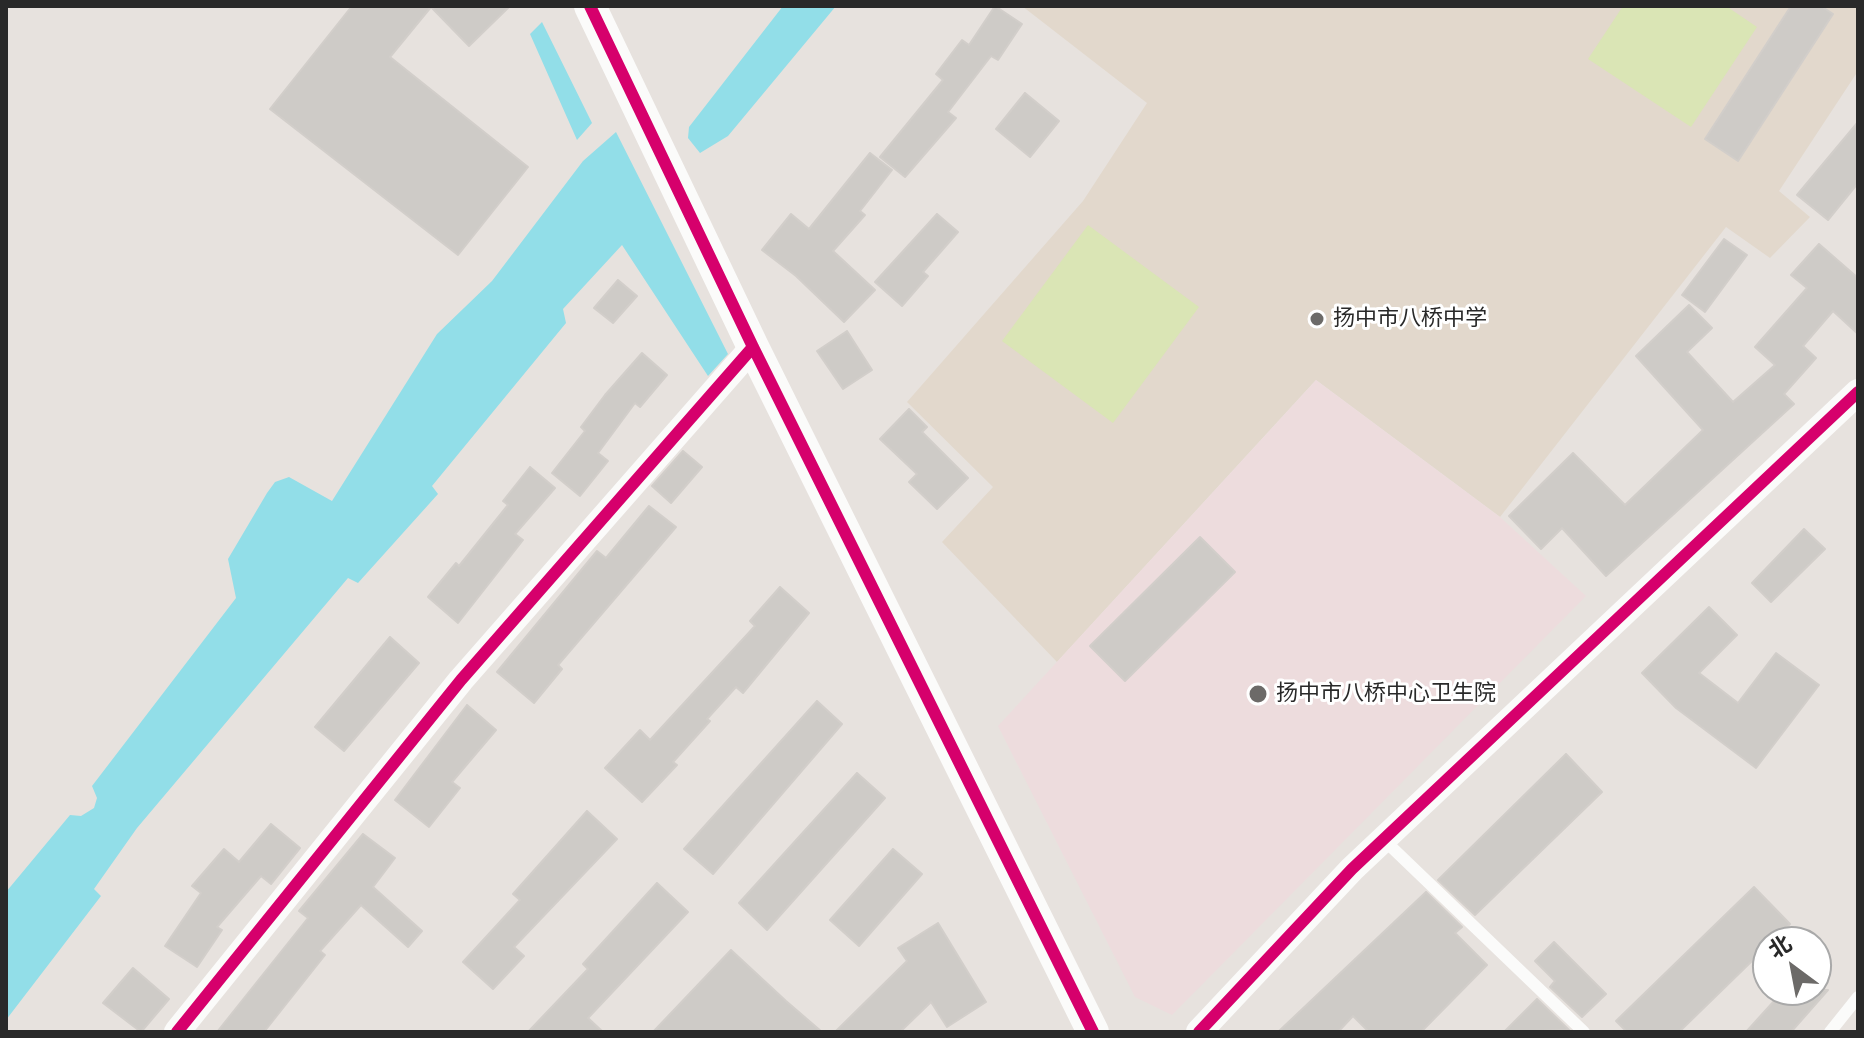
<!DOCTYPE html>
<html>
<head>
<meta charset="utf-8">
<style>
	body { margin:0 }
	#map { position:relative; width:1864px; height:1038px; overflow:hidden; background:#e7e2de; font-family:"DM Sans","Noto Sans SC",sans-serif }
	canvas { display:block }
	.frame { position:absolute; inset:0; border:8px solid #292929; pointer-events:none }
	.north { position:absolute; left:1752px; top:926px; width:80px; height:80px; box-sizing:border-box; background:#fff; border:2px solid #a9a9a9; border-radius:50%; rotate:328deg; font-size:22px; font-weight:700; line-height:32px; text-align:center; color:#292929 }
	.north::after { content:''; display:block; margin:auto; width:28px; height:36px; background:#6c6a68; clip-path:polygon(50% 0,100% 100%,50% 72%,0 100%) }
</style>
</head>
<body>
<div id="map">
<canvas width="1864" height="1038"></canvas>
<div class="frame"></div>
<div class="north">北</div>
</div>
<script>
const ctx = document.querySelector('canvas').getContext('2d');
ctx.lineJoin = 'round';
function fill(path, color) { ctx.fillStyle = color; ctx.fill(path, 'evenodd'); }
const poly = rows => new Path2D(rows.map(r => 'M' + r).join(''));
function strokePath(path, color, width, dash) { ctx.strokeStyle = color; ctx.lineWidth = width; ctx.lineCap = dash ? 'butt' : 'round'; ctx.setLineDash(dash || []); ctx.stroke(path); }
function drawText(font, color, halo, rows, align = 'center') {
  ctx.font = font + ' "DM Sans","Noto Sans SC",sans-serif'; ctx.lineWidth = 6; ctx.setLineDash([]); ctx.textBaseline = 'middle'; ctx.strokeStyle = halo; ctx.fillStyle = color; for (const [text, x, y, turn = 0] of rows) {
    ctx.save(); ctx.translate(x, y); ctx.rotate((+turn || 0) * Math.PI / 180); ctx.textAlign = isNaN(turn) ? turn : align; if (halo) ctx.strokeText(text, 0, 0); ctx.fillText(text, 0, 0); ctx.restore();
  }
}
fill(poly([
	[1022,6,1858,6,1858,71,1779,191,1810,217,1770,258,1726,227,1500,517,1316,380,1057,662,942,542,993,487,907,402,1083,201,1147,103]
]), '#e2d8cc');
fill(poly([
	[1316,380,1500,517,1586,596,1172,1015,1135,997,998,726]
]), '#eddcdd');
fill(poly([
	[1623,6,1726,6,1757,27,1691,127,1588,59],
	[1088,225,1199,307,1113,423,1002,341]
]), '#dae5b5');
fill(poly([
	[783,6,836,6,728,136,700,153,688,138,689,127],
	[542,22,592,123,577,140,530,34],
	[616,132,728,354,708,376,622,245,563,309,566,323,432,486,438,494,358,583,348,578,137,828,94,889,101,896,6,1020,6,892,70,815,81,816,94,808,97,798,92,786,236,598,228,559,267,493,275,482,289,477,332,501,437,334,492,281,583,161]
]), '#92dee8');
const building = poly([
	[352,6,510,6,469,46,431,7,390,57,528,167,458,255,270,109,352,6],
	[995,6,1022,24,998,60,991,56,948,112,956,118,905,177,880,157,943,80,936,74,962,40,969,45,995,6],
	[1791,6,1821,6,1833,14,1738,161,1705,139,1791,6],
	[1025,93,1059,121,1030,157,996,129,1025,93],
	[1858,122,1858,183,1828,220,1797,195,1858,122],
	[870,153,892,170,860,211,865,215,833,251,875,290,844,322,796,276,762,250,791,214,809,229,870,153],
	[937,214,958,232,923,272,928,276,902,306,875,282,937,214],
	[1724,239,1747,255,1705,312,1682,295,1724,239],
	[1819,244,1858,278,1858,334,1833,311,1803,346,1816,358,1784,394,1794,404,1606,576,1562,528,1541,549,1509,516,1573,453,1625,505,1703,430,1636,356,1689,305,1712,328,1687,352,1733,402,1775,365,1755,347,1807,288,1791,275,1819,244],
	[618,280,637,296,613,323,594,308,618,280],
	[847,331,872,370,843,389,817,351,847,331],
	[642,353,667,375,640,407,635,403,598,453,608,461,580,496,552,473,585,431,581,427,605,395,642,353],
	[909,409,927,427,922,432,968,478,937,509,909,482,917,474,880,439,909,409],
	[683,451,702,467,671,503,652,486,683,451],
	[530,467,555,488,515,534,523,540,458,623,428,597,456,563,459,566,508,505,503,501,530,467],
	[649,506,676,527,558,665,562,669,534,703,497,672,597,551,606,558,649,506],
	[1804,529,1825,549,1771,602,1752,583,1804,529],
	[1200,537,1235,572,1125,681,1090,646,1200,537],
	[780,587,809,613,743,693,736,687,707,719,710,721,673,762,677,765,642,802,605,768,640,730,650,740,755,626,750,621,780,587],
	[1709,607,1737,635,1699,673,1738,703,1776,653,1819,685,1756,768,1676,708,1642,673,1709,607],
	[390,637,419,663,344,751,315,727,390,637],
	[817,701,842,724,713,874,684,849,817,701],
	[467,705,496,730,452,782,460,788,429,827,395,800,467,705],
	[1566,754,1602,792,1475,915,1438,880,1566,754],
	[857,773,885,798,767,930,739,903,857,773],
	[587,811,617,839,514,947,524,956,493,989,463,962,520,900,513,894,587,811],
	[271,824,300,848,271,884,261,876,217,927,222,930,197,967,165,946,201,893,192,886,224,849,239,862,271,824],
	[363,834,395,858,373,887,422,931,408,947,361,905,320,951,325,955,264,1032,217,1032,308,918,299,911,363,834],
	[893,849,922,874,859,946,830,920,893,849],
	[657,883,688,912,588,1018,603,1032,528,1032,588,969,583,964,657,883],
	[1754,887,1790,924,1679,1032,1627,1032,1616,1021,1754,887],
	[1426,892,1462,927,1455,933,1487,965,1421,1032,1369,1032,1353,1016,1338,1032,1278,1032,1426,892],
	[938,923,986,1002,947,1027,931,1002,900,1032,835,1032,907,961,898,948,938,923],
	[1554,942,1606,994,1582,1017,1550,987,1555,981,1535,961,1554,942],
	[731,950,786,1001,822,1032,653,1032,731,950],
	[133,968,169,999,141,1032,103,1003,133,968],
	[1784,990,1828,990,1791,1032,1746,1032,1784,990],
	[1537,999,1569,1030,1504,1032,1537,999]
]);
fill(building, '#cecbc7');
strokePath(building, '#d2ceca', 2);
strokePath(poly([
	[1383,839,1584,1032],
	[1830,1032,1858,997]
]), '#fbfbfa', 12);
strokePath(poly([
	[177,1032,461,680,753,347],
	[1199,1032,1352,869,1858,392]
]), '#fbfbfa', 26);
strokePath(poly([
	[590,6,753,347,1093,1032]
]), '#fbfbfa', 32);
strokePath(poly([
	[590,6,753,347,1093,1032],
	[177,1032,461,680,753,347],
	[1199,1032,1352,869,1858,392]
]), '#d6006c', 12);
for (const [x, y, r, color] of [
	[1317,319,8,"#6c6a68"],
	[1258,694,10,"#6c6a68"]
]) { const dot = new Path2D(); dot.arc(x, y, r, 0, 2 * Math.PI); ctx.fillStyle = color; ctx.fill(dot); strokePath(dot, '#fff', 3); }
drawText('22px', '#292929', '#fff', [
	["扬中市八桥中学",1333,319],
	["扬中市八桥中心卫生院",1276,694]
], 'left');
</script>
</body>
</html>
